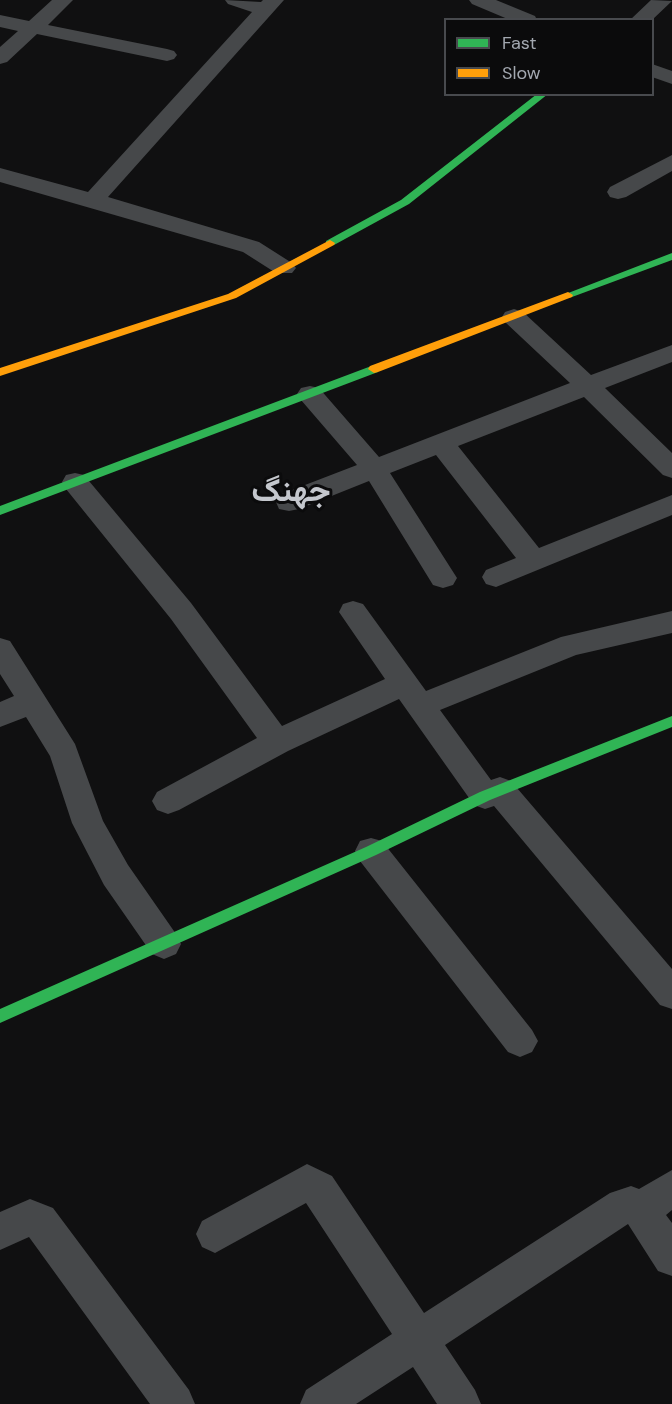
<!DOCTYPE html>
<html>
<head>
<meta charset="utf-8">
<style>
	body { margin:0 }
	#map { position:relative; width:672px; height:1404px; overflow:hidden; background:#101011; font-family:"DM Sans",sans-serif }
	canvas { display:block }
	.legend { position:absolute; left:444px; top:18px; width:210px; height:78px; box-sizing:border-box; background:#0b0b0c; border:2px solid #484a4e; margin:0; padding:8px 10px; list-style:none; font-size:18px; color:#a3a8b0 }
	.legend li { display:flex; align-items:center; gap:12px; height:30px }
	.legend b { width:30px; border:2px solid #484a4e }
</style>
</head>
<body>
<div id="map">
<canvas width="672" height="1404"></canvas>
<ul class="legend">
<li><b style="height:8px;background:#30b455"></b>Fast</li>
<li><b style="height:8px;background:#ff9f0a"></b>Slow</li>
</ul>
</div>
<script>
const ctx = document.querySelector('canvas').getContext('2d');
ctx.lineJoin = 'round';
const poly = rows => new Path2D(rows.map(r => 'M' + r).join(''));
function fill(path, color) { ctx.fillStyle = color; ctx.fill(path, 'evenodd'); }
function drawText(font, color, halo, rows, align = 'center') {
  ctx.font = font + ' "DM Sans",Vazirmatn,sans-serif'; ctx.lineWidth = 6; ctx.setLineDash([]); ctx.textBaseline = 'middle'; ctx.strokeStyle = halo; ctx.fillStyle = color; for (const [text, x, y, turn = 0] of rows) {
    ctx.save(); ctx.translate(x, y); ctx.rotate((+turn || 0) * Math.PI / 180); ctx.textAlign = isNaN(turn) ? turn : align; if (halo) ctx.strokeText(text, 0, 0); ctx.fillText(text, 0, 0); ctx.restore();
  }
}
fill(poly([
	[52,0,73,0,48,25,167,49,174,51,177,55,174,59,167,61,37,34,7,62,0,64,0,47,18,31,0,27,0,15,29,21,52,0],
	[225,0,261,2,263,0,284,0,108,197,259,242,292,263,296,268,292,273,276,273,243,252,0,182,0,168,88,192,252,12,228,4,225,0],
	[469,0,496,0,535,16,537,20,510,20,472,4,469,0],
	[651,0,672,1,652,20,630,20,651,0],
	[652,64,672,71,672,84,652,77,652,64],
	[672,155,672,171,626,197,618,199,610,197,607,192,610,187,672,155],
	[514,309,523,312,591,375,672,345,672,362,605,388,672,453,672,478,663,475,584,397,458,446,539,548,672,495,672,515,496,587,486,584,482,577,486,570,516,558,436,455,390,473,457,578,453,585,443,588,433,585,369,481,299,509,289,511,279,509,276,502,279,495,357,465,301,400,297,394,301,388,310,386,319,388,379,457,570,383,505,322,502,317,505,312,514,309],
	[75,473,84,475,191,603,282,726,385,679,339,612,343,604,353,601,363,604,426,691,561,637,672,611,672,633,576,655,440,710,491,780,500,777,511,781,672,969,672,1009,660,1005,494,806,485,809,474,805,399,699,288,751,179,810,168,814,157,810,152,801,157,792,257,738,171,619,66,489,62,482,66,475,75,473],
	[0,638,10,641,75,744,103,821,128,865,176,934,181,944,176,954,164,959,152,954,104,885,72,823,50,756,26,717,0,727,0,702,14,696,0,674,0,638],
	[371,838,382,841,532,1030,538,1041,532,1052,520,1057,508,1052,360,861,355,851,360,841,371,838],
	[307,1164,332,1176,424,1313,610,1193,631,1186,639,1189,672,1170,672,1210,666,1215,672,1223,672,1276,658,1271,628,1224,445,1345,475,1390,481,1404,437,1404,413,1367,356,1404,300,1404,306,1390,392,1334,306,1203,215,1253,202,1247,196,1234,202,1221,307,1164],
	[30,1199,53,1208,189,1390,195,1404,150,1404,29,1237,0,1250,0,1212,30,1199]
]), '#46484a');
fill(poly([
	[537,94,548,94,409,204,334,245,326,245,326,241,401,200,537,94],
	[672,253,672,260,572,297,568,298,563,295,672,253],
	[374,365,378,366,378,372,0,515,0,506,374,365],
	[672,716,672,727,490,800,376,855,0,1023,0,1009,366,847,480,792,672,716]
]), '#30b455');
fill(poly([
	[330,240,335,243,334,245,236,298,0,376,0,368,228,294,330,240],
	[568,292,573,295,572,297,378,372,374,373,368,369,370,366,568,292]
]), '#ff9f0a');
drawText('bold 32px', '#c4c7cd', '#0b0b0c', [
	["جھنگ",291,493]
]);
</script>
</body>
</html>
